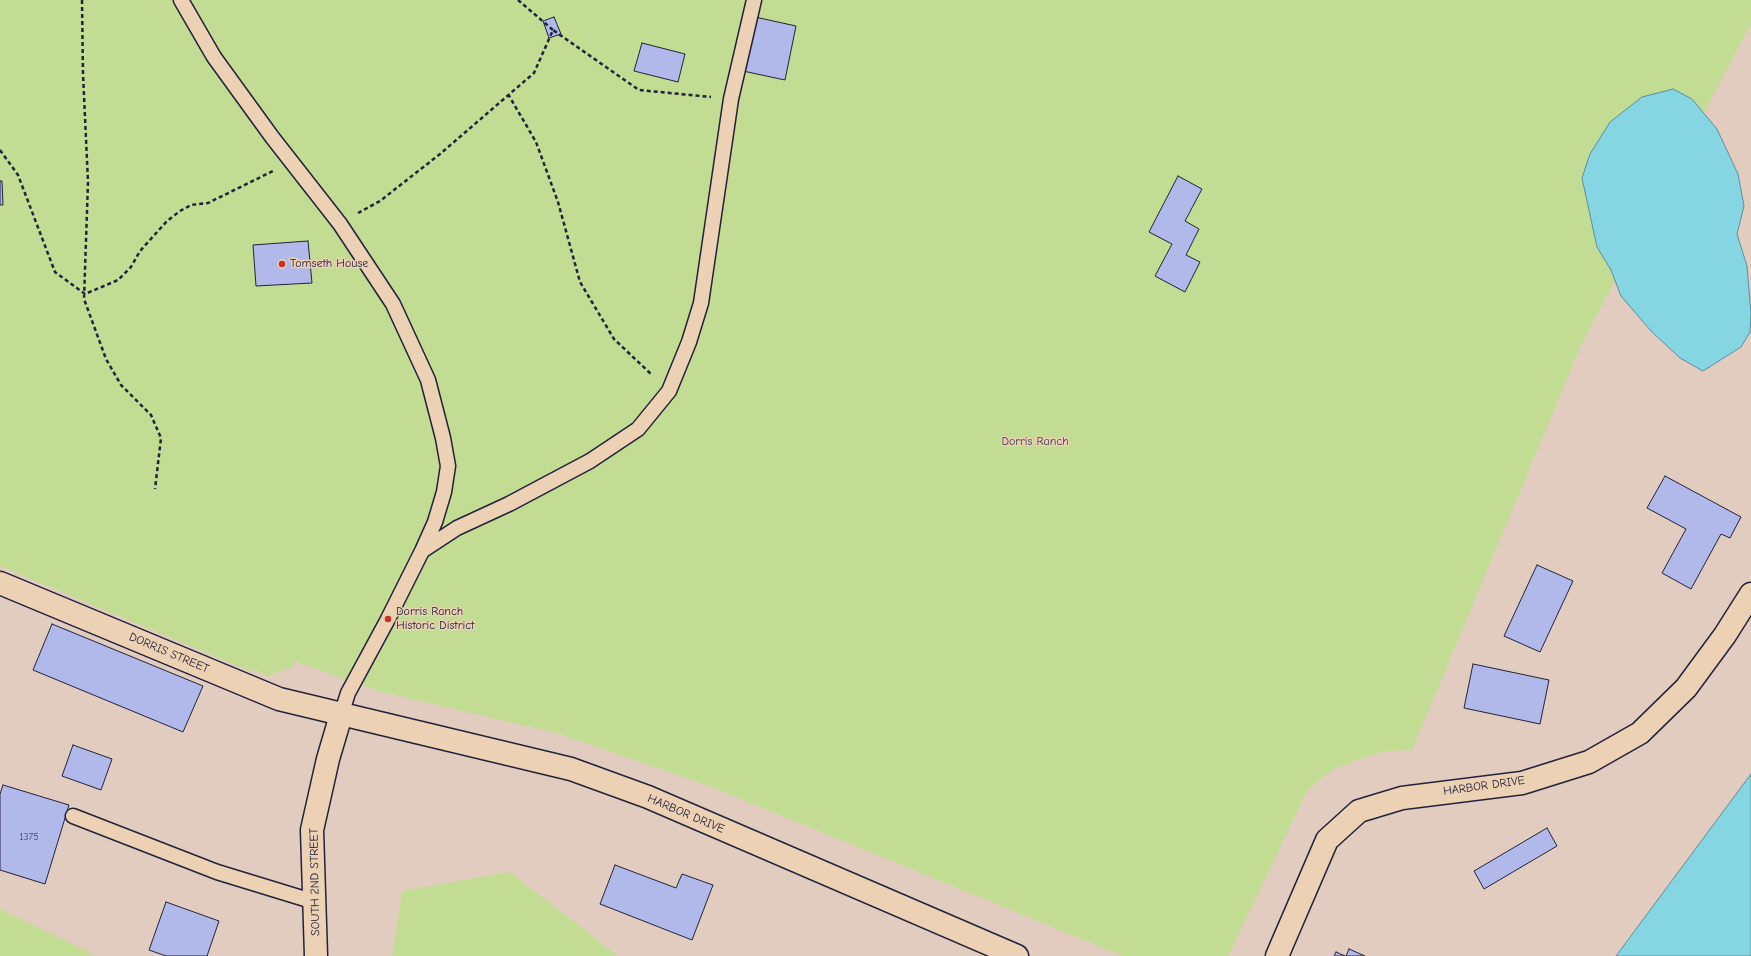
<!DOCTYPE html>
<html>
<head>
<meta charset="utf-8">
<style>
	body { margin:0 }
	canvas { display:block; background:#e1ccbf }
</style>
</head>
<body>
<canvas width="1751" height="956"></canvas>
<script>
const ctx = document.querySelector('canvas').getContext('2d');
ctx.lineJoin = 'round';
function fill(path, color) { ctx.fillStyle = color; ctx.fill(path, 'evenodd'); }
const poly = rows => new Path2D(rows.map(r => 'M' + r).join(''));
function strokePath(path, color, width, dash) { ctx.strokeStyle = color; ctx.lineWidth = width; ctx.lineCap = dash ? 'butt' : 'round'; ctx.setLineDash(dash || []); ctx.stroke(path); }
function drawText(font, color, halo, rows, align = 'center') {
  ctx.font = font + ' "Comic Neue",sans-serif'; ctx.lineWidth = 3; ctx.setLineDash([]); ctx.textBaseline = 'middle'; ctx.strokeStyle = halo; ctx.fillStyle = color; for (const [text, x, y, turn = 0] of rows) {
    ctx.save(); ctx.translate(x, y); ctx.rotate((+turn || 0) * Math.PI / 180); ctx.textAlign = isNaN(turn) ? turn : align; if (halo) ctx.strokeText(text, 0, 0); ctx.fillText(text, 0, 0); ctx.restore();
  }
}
fill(poly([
	[0,0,1751,0,1751,24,1582,343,1412,750,1386,751,1362,758,1332,770,1308,789,1228,956,1123,956,709,786,560,734,378,691,294,661,293,666,268,676,253,669,252,672,0,566],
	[510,872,618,956,392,956,402,891],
	[0,909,97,956,0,956]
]), '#c2dc93');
const water = poly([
	[1673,89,1692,99,1717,129,1738,174,1744,206,1737,234,1747,266,1751,314,1750,332,1741,347,1703,371,1680,358,1651,331,1621,296,1611,270,1597,247,1582,178,1590,154,1610,122,1642,97,1673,89],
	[1751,774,1751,956,1616,956,1751,774]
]);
fill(water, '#86d5e2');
strokePath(water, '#5e8d9f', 1);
const building = poly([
	[554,17,561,34,549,38,543,21,554,17],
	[755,17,796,26,785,80,743,71,755,17],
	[642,43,685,54,678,82,634,71,642,43],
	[1178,176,1202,189,1185,221,1199,229,1186,255,1200,262,1185,292,1155,276,1172,244,1149,232,1178,176],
	[0,181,2,181,3,205,0,205,0,181],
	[308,241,312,283,256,286,253,245,308,241],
	[1665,476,1741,517,1730,538,1721,534,1691,589,1662,573,1686,529,1647,508,1665,476],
	[1537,565,1573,581,1540,652,1504,636,1537,565],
	[52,624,203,686,183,732,33,670,52,624],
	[1473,664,1549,680,1540,724,1464,708,1473,664],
	[73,745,112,759,101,790,62,776,73,745],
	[3,785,69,805,45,884,0,870,0,794,3,785],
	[1547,828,1557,846,1484,889,1474,871,1547,828],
	[615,865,676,888,682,874,713,885,692,940,600,904,615,865],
	[166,902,219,921,207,956,166,956,149,950,166,902],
	[1349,949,1365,956,1346,956,1349,949],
	[1336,952,1345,956,1334,956,1336,952]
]);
fill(building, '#b1b9ea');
strokePath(building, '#22223b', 1);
const lane = poly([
	[181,0,214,57,272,137,340,224,393,304,428,380,443,438,448,466,444,492,435,522,422,551,388,619,348,693,341,715],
	[422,551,457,528,509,504,590,461,638,429,669,391,689,342,701,303,731,99,754,0],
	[73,816,217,872,315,902]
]);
const street = poly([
	[0,583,279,699,571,769,648,797,1017,956],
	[1277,956,1327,840,1359,811,1402,798,1522,783,1589,762,1640,733,1686,688,1725,635,1751,594]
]);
const secondary = poly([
	[316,956,312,830,328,759,341,715]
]);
strokePath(lane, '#22223b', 17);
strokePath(street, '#22223b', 25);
strokePath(secondary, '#22223b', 25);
strokePath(poly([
	[82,0,83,74,88,182,84,299,106,359,121,385,151,415,161,438,155,489],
	[518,0,553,30],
	[508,94,536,142,558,202,580,282,614,339,652,375],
	[0,150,18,175,55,272,85,294,118,280,131,267,140,251,167,221,180,211,191,205,208,203,273,171],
	[358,213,380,201,440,154,534,73,553,30,639,90,711,97]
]), '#22223b', 2.5, [4, 3]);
strokePath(lane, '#edd1b4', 14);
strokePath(street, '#edd1b4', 22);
strokePath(secondary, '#edd1b4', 22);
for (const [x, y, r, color] of [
	[282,264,4,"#c8321e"],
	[388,619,4,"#c8321e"]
]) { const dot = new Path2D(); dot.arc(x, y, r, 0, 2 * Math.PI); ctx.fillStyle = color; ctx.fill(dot); strokePath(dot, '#edd1b4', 1.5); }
drawText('10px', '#464867', null, [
	["1375",29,837]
]);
drawText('12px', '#22223b', '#edd1b4', [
	["Tomseth House",290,264],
	["Dorris Ranch",396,612],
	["Historic District",396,626]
], 'left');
drawText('12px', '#3a3e48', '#edd1b4', [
	["Dorris Ranch",1035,442]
]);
drawText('12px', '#22223b', '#edd1b4', [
	["DORRIS STREET",169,653,23],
	["HARBOR DRIVE",1484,786,-8],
	["HARBOR DRIVE",686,814,23],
	["SOUTH 2ND STREET",315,882,-91]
]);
</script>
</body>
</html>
